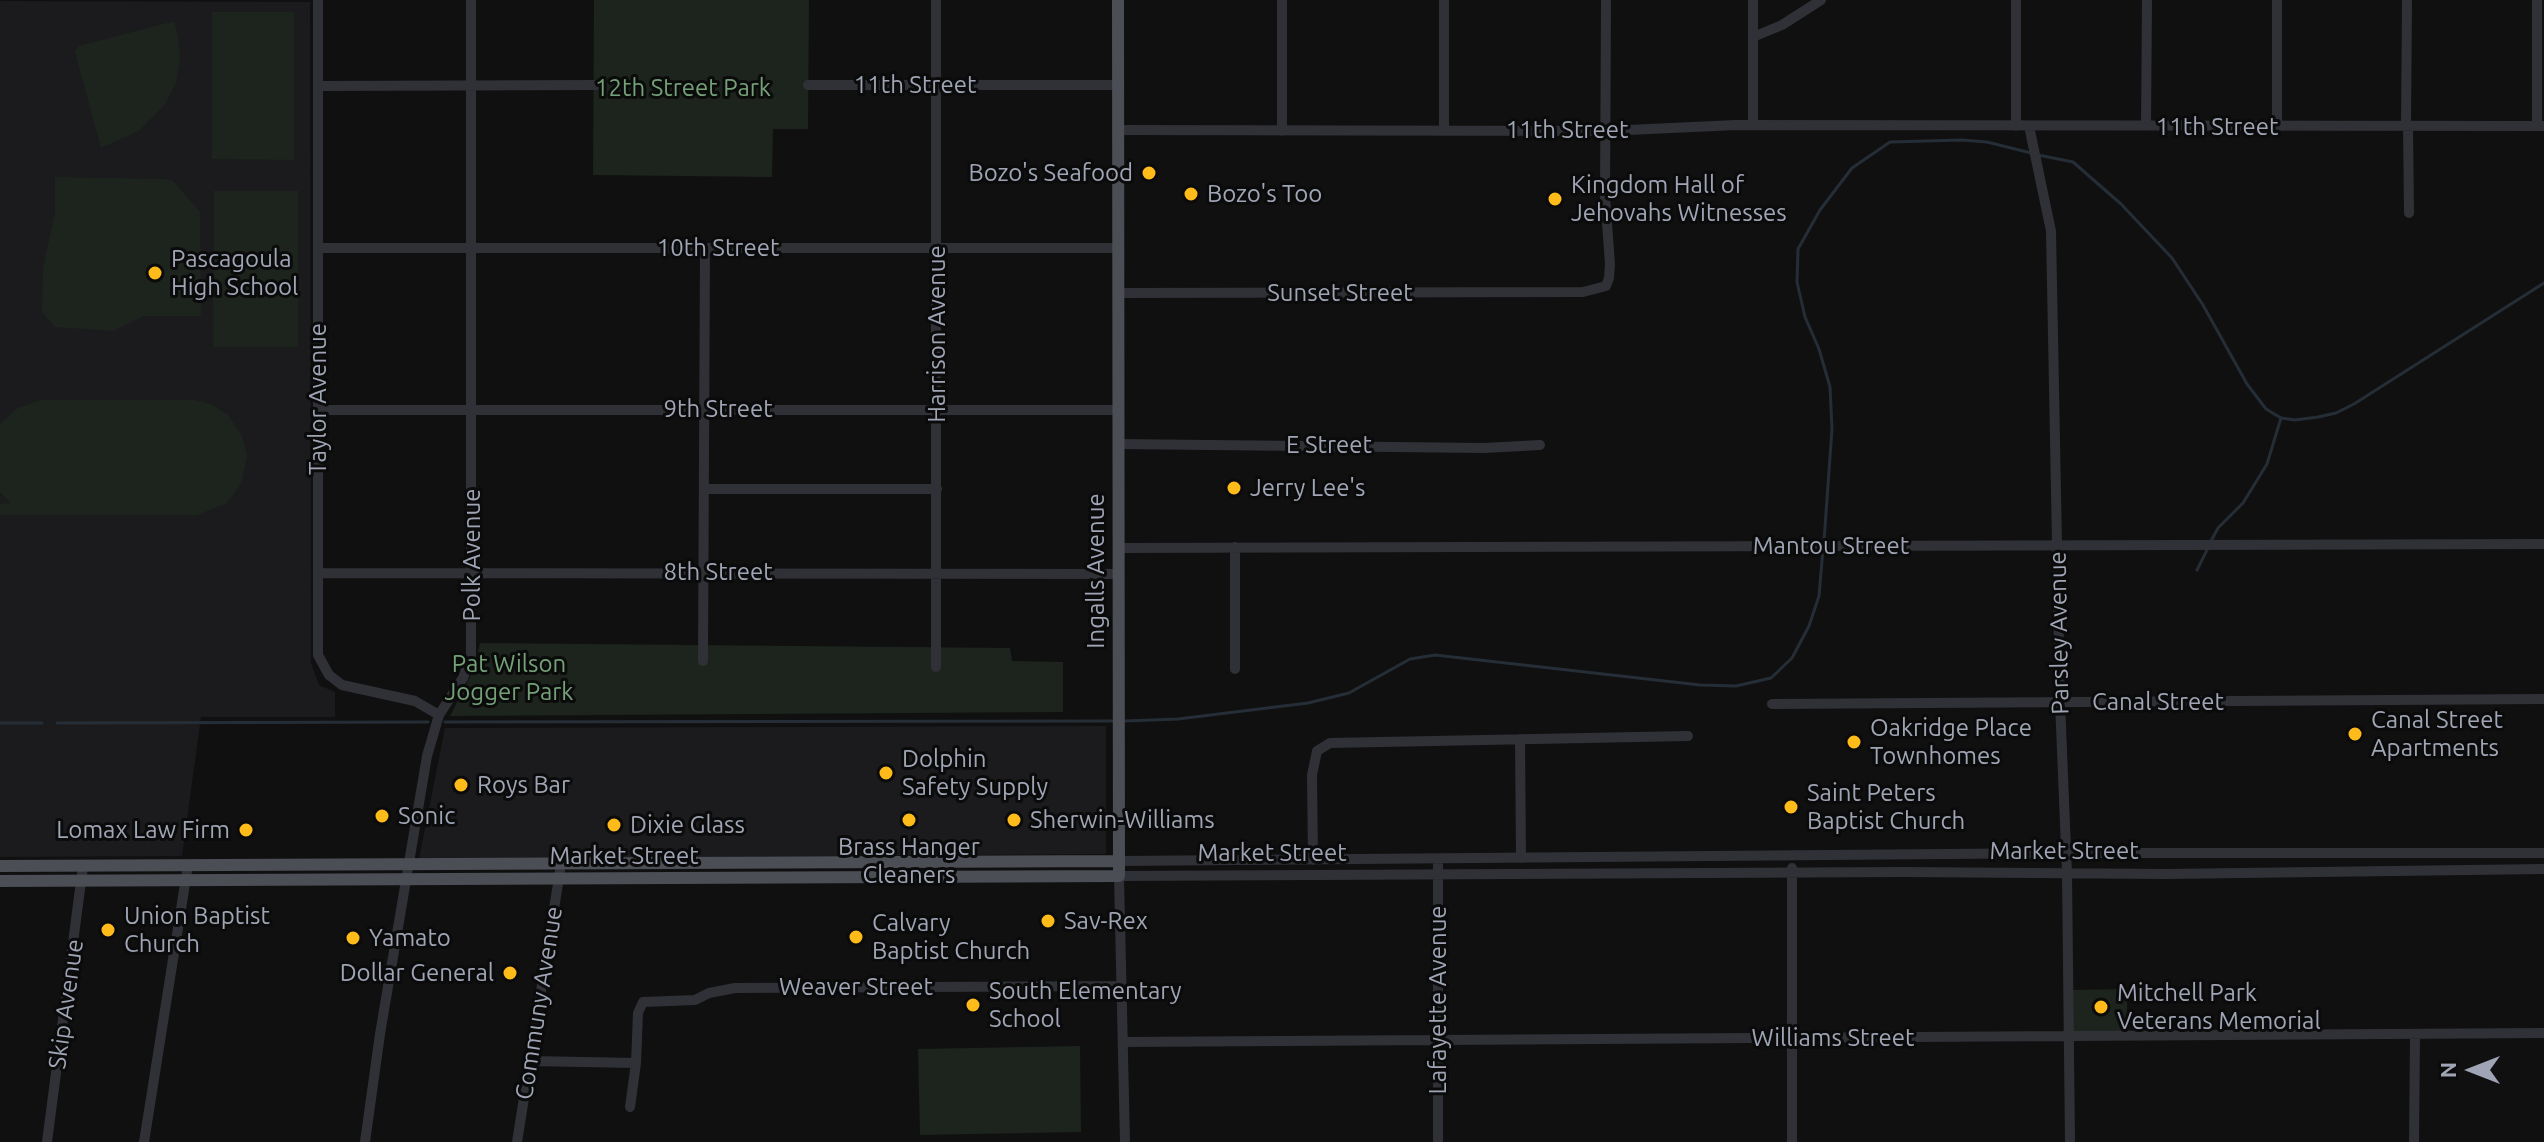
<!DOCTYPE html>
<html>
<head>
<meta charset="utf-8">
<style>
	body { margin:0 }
	#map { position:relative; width:2544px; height:1142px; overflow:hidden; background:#101011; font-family:Ubuntu,sans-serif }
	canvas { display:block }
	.north { position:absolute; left:2432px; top:1030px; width:80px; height:80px; -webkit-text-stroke:6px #0b0b0c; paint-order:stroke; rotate:270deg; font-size:22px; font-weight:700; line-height:32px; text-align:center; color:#9fa5b4 }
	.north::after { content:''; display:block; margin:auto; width:28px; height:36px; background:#9fa5b4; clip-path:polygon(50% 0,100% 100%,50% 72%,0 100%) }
</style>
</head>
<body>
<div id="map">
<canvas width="2544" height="1142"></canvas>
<div class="north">N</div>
</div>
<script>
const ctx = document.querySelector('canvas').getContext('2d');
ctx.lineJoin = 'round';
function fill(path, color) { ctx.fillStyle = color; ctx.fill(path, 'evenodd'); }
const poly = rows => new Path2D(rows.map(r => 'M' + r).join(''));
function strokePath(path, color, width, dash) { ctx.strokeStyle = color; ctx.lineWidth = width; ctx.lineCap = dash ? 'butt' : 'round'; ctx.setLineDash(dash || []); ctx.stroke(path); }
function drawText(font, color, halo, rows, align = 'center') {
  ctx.font = font + ' Ubuntu,sans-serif'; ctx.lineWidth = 6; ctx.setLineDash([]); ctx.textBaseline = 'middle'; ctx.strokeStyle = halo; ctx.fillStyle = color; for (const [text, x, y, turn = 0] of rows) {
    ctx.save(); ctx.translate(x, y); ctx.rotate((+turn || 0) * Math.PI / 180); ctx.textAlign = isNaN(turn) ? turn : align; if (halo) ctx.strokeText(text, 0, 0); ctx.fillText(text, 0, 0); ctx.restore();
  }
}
fill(poly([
	[0,1,310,2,311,663,319,685,335,692,335,717,201,717,182,856,0,857],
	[1106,726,1106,854,419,859,445,728]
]), '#1b1b1e');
fill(poly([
	[594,0,809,0,808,129,773,129,772,177,593,175],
	[212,12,294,12,294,160,212,159],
	[174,21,178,36,180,59,176,82,166,103,139,131,101,148,75,52,79,46],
	[55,177,167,179,173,181,200,212,201,316,144,316,113,331,55,327,42,312,43,269,55,212],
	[214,191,298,191,298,347,213,347],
	[41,400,193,400,211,404,228,415,242,436,247,455,242,480,235,493,225,504,197,515,0,515,0,504,11,503,0,492,0,424,18,408],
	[480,643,1010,648,1012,661,1063,662,1063,712,450,716,475,667],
	[2127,989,2127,1033,2072,1033,2072,990],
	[1080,1046,1081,1132,920,1135,918,1049]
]), '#1c241d');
strokePath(poly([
	[2038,155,2073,162,2121,204,2172,258,2203,305,2247,384,2266,409,2281,418,2295,420,2318,417,2336,413,2354,404,2544,283],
	[1824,541,1832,429,1830,387,1819,349,1805,317,1797,282,1798,249,1820,210,1852,168,1890,142,1962,140,1987,142,2031,153],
	[2211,541,2218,528,2243,503,2267,464,2281,418],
	[2197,570,2208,548],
	[1125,721,1178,719,1308,703,1349,693,1410,659,1435,655,1700,685,1736,686,1771,678,1792,658,1809,626,1819,596,1823,549],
	[445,722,1117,721],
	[0,723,42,723],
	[57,723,428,722]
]), '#252e36', 3);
strokePath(poly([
	[318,0,318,655,329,675,342,685,415,701,439,715],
	[936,0,936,667],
	[1282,0,1282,131],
	[1444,0,1444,131],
	[1753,37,1782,25,1821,0],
	[808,85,1118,85],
	[318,86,596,85],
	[1753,125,1753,0],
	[2016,126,2016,0],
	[2029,126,2051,231,2060,702,2067,873,2070,1142],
	[2146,126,2147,0],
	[2406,126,2407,0],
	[2408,126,2409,213],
	[2537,126,2537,0],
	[2277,127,2277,0],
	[1118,130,1606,131,1736,125,2544,126],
	[318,248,1118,248],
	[1118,293,1583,292,1606,286,1609,278,1610,264,1605,196,1606,0],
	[319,410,1118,410],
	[1118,444,1484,448,1540,445],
	[705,489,937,489],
	[1235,547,1235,669],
	[1118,548,2544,544],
	[318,573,1118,574],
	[703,661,705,248],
	[1772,704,2544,699],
	[1520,739,1521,858],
	[1438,859,1438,1142],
	[1313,860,1312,775,1317,751,1330,743,1688,736],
	[1119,861,2065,853,2544,853],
	[1792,868,1792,1142],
	[1123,1042,2544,1033],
	[530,1061,636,1063],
	[630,1107,636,1063,638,1013,643,1002,695,1000,709,993,735,988,1121,986],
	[47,1142,83,866],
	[144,1142,188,865],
	[365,1142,380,1034,427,756,439,715,463,678,471,656,471,0],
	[517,1142,560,871],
	[1125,1142,1119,876,1903,872,2166,874,2544,869],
	[2414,1142,2415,1034]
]), '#303137', 10);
strokePath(poly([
	[0,866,1119,861],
	[0,881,1119,876,1118,0]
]), '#4c4e56', 12);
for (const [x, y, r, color] of [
	[1149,173,8,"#ffbb1a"],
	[1191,194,8,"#ffbb1a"],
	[1555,199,8,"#ffbb1a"],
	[155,273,8,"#ffbb1a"],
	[1234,488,8,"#ffbb1a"],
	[2355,734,8,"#ffbb1a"],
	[1854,742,8,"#ffbb1a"],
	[886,773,8,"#ffbb1a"],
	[461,785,8,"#ffbb1a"],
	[1791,807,8,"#ffbb1a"],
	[382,816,8,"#ffbb1a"],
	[909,820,8,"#ffbb1a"],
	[1014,820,8,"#ffbb1a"],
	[614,825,8,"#ffbb1a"],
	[246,830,8,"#ffbb1a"],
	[1048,921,8,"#ffbb1a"],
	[108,930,8,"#ffbb1a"],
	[856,937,8,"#ffbb1a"],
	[353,938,8,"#ffbb1a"],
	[510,973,8,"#ffbb1a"],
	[973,1005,8,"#ffbb1a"],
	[2101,1007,8,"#ffbb1a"]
]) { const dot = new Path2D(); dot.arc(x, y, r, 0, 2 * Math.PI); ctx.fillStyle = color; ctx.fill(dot); strokePath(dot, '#0b0b0c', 3); }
drawText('24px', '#9fa5b4', '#0b0b0c', [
	["11th Street",915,85],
	["11th Street",2217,127],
	["11th Street",1567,130],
	["10th Street",718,248],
	["Sunset Street",1340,293],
	["Harrison Avenue",937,334,-90],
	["Taylor Avenue",318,399,-90],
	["9th Street",718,409],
	["E Street",1329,445],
	["Mantou Street",1831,546],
	["Polk Avenue",472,555,-90],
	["Ingalls Avenue",1096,571,-90],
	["8th Street",718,572],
	["Parsley Avenue",2059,633,-91],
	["Canal Street",2158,702],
	["Market Street",2064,851],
	["Market Street",1272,853],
	["Market Street",624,856],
	["Weaver Street",856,987],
	["Lafayette Avenue",1438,1000,-90],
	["Communy Avenue",539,1003,-81],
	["Skip Avenue",66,1004,-82],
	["Williams Street",1833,1038]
]);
drawText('24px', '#74a178', '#0b0b0c', [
	["12th Street Park",683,88],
	["Pat Wilson",509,664],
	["Jogger Park",509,692]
]);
drawText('24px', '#9fa5b4', '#0b0b0c', [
	["Bozo's Seafood",1133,173,"right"],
	["Kingdom Hall of",1571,185],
	["Jehovahs Witnesses",1571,213],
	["Bozo's Too",1207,194],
	["Pascagoula",171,259],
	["High School",171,287],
	["Jerry Lee's",1250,488],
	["Canal Street",2371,720],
	["Apartments",2371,748],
	["Oakridge Place",1870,728],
	["Townhomes",1870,756],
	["Dolphin",902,759],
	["Safety Supply",902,787],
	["Roys Bar",477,785],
	["Saint Peters",1807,793],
	["Baptist Church",1807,821],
	["Sonic",398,816],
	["Sherwin-Williams",1030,820],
	["Dixie Glass",630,825],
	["Lomax Law Firm",230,830,"right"],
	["Brass Hanger",909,847,"center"],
	["Cleaners",909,875,"center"],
	["Union Baptist",124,916],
	["Church",124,944],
	["Sav-Rex",1064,921],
	["Calvary",872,923],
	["Baptist Church",872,951],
	["Yamato",369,938],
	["Dollar General",494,973,"right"],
	["South Elementary",989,991],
	["School",989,1019],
	["Mitchell Park",2117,993],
	["Veterans Memorial",2117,1021]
], 'left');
</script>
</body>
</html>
